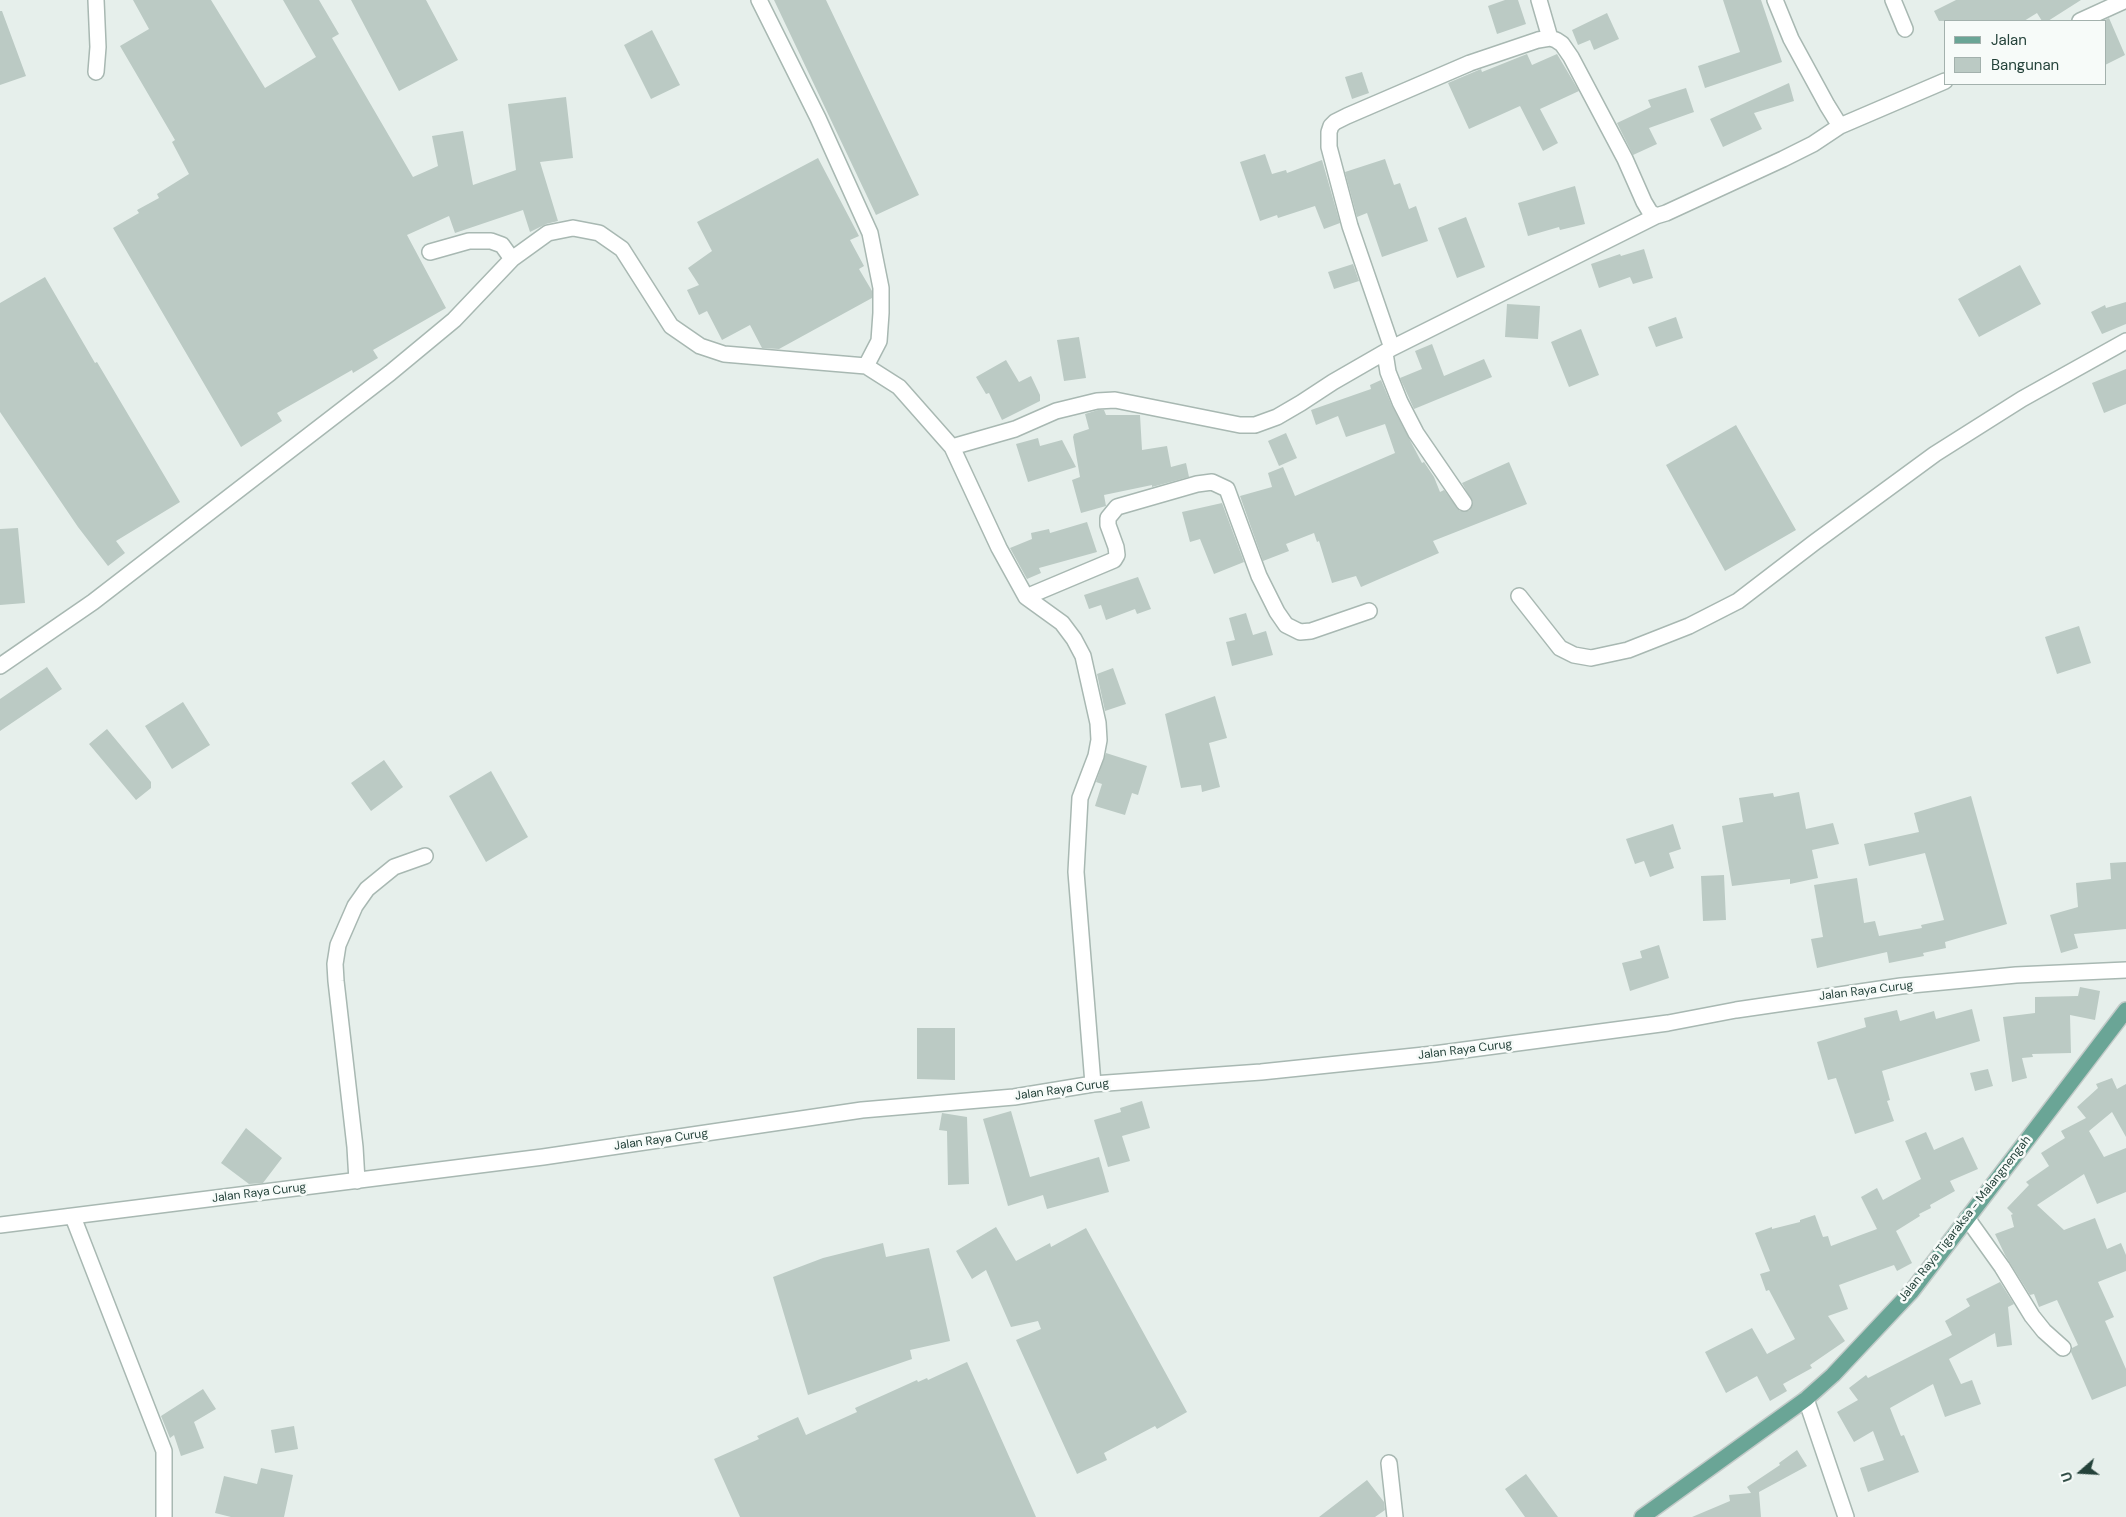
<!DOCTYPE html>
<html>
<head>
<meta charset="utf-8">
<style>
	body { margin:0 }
	#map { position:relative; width:2126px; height:1517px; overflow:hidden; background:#e6efeb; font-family:"DM Sans",sans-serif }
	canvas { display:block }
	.legend { position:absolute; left:1944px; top:20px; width:162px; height:65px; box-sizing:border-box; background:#f7fbf9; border:1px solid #a3b1ad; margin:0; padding:6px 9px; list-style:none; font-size:15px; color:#24423a }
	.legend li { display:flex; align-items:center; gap:10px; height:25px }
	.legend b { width:25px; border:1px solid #a3b1ad }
	.north { position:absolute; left:2056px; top:1447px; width:50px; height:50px; -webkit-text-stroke:4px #f7fbf9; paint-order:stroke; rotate:251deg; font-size:14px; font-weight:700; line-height:20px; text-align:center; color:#24423a }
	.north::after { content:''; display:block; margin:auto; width:18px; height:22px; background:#24423a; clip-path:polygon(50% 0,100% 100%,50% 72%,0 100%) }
</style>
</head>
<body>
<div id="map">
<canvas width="2126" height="1517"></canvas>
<ul class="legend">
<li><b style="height:6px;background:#6aa596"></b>Jalan</li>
<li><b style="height:14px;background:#bbcac4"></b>Bangunan</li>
</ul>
<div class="north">U</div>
</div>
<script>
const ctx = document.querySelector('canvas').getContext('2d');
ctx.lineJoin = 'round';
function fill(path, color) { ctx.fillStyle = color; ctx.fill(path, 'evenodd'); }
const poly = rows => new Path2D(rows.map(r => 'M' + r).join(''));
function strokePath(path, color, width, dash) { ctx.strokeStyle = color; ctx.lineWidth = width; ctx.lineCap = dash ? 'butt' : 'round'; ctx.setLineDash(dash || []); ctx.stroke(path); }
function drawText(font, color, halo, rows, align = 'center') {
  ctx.font = font + ' "DM Sans",sans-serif'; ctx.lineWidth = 5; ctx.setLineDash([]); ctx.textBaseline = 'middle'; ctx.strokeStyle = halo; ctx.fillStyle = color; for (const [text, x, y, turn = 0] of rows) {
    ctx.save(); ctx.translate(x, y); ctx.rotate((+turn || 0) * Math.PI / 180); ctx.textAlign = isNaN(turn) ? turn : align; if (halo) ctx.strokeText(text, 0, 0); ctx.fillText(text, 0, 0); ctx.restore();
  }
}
fill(poly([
	[133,0,211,0,265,88,316,57,283,0,319,0,339,34,332,38,413,177,438,166,432,136,463,131,473,185,516,170,508,104,566,97,573,158,540,162,558,221,546,224,530,232,523,210,455,233,449,216,407,235,446,308,373,350,378,358,353,373,352,370,277,413,282,421,241,447,113,228,139,213,137,210,159,198,157,194,189,174,172,142,175,140,120,46,149,29],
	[351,0,426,0,458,60,399,91],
	[774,0,826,0,919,195,876,215],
	[1505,0,1518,0,1526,24,1497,34,1488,6],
	[1723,0,1761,0,1782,62,1705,88,1698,66,1740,52],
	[1956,0,2081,0,2048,21,2042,21,2037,13,2024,21,1939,21,1934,11],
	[0,11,2,11,26,76,0,85],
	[1607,13,1619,39,1594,50,1590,40,1578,45,1572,30],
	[2109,18,2125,55,2105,65,2105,20],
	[652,30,680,85,651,99,624,45],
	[1527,54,1532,65,1557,54,1579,91,1540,109,1558,143,1543,151,1520,106,1469,129,1448,83,1481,69,1482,72],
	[1362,72,1369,93,1352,99,1345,77],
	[1789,83,1794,101,1754,113,1762,129,1723,147,1710,119],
	[1686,88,1694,112,1649,128,1657,144,1633,155,1617,123,1651,107,1648,100],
	[1265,154,1272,174,1286,170,1287,173,1322,160,1340,223,1324,229,1315,206,1278,218,1277,215,1260,221,1240,162],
	[818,158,859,236,850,240,864,266,859,269,872,291,872,298,779,349,762,348,750,325,722,340,707,311,699,315,687,290,699,285,688,268,712,251,697,222],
	[1385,159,1394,185,1400,183,1409,209,1416,206,1428,241,1382,257,1367,213,1357,217,1345,172],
	[1575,186,1585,224,1560,230,1559,227,1528,236,1518,203],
	[1466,217,1485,267,1457,278,1438,228],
	[1644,249,1653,278,1633,284,1630,277,1599,288,1591,264,1620,254,1621,256],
	[1353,264,1359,281,1334,289,1328,272],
	[2020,265,2041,304,1979,337,1958,299],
	[45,277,95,363,97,362,180,502,116,541,125,553,108,566,78,527,0,412,0,303],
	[2126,302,2126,324,2102,334,2091,312,2105,305,2106,308],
	[1507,304,1540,306,1538,339,1505,337],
	[1676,317,1683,338,1656,347,1648,327],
	[1581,329,1599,375,1569,387,1551,342],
	[1079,337,1086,378,1064,381,1057,340],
	[1432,344,1444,376,1484,359,1492,377,1414,409,1400,378,1422,369,1415,351],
	[1006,360,1019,382,1031,376,1040,395,1040,401,1002,420,989,393,986,394,976,377],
	[2126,369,2126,404,2104,413,2092,383],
	[1381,380,1392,406,1422,463,1424,462,1434,477,1440,492,1444,490,1460,511,1469,511,1473,503,1462,483,1509,462,1527,504,1433,541,1439,553,1361,587,1356,576,1332,583,1319,541,1317,542,1314,533,1286,544,1289,551,1263,561,1240,496,1272,487,1268,473,1283,467,1295,496,1395,453,1385,424,1346,437,1338,416,1316,425,1311,410,1371,389,1370,385],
	[1098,410,1104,410,1106,415,1140,415,1142,450,1167,446,1171,467,1186,463,1189,477,1152,487,1152,485,1104,495,1106,506,1081,513,1072,480,1080,477,1073,437,1074,434,1089,429,1085,414],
	[1736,425,1796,530,1725,571,1666,465],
	[1286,433,1297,458,1279,466,1268,441],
	[1038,438,1040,446,1062,440,1076,467,1028,482,1016,444],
	[1222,503,1244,562,1214,574,1200,539,1190,542,1182,512],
	[1087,522,1097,552,1039,568,1041,573,1027,579,1010,548,1032,539,1031,533,1049,529,1050,533],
	[18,528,25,603,0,605,0,529],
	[1138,577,1151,609,1137,614,1135,609,1106,620,1101,605,1089,609,1084,595],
	[1246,613,1253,635,1266,631,1273,655,1232,666,1226,642,1235,640,1229,618],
	[2079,626,2091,663,2057,674,2045,637],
	[47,667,62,689,0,731,0,699],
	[1113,668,1126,704,1105,711,1097,674],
	[1215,696,1227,738,1209,743,1220,787,1202,792,1201,785,1181,788,1165,714],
	[183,702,210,745,172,769,145,726],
	[107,729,151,782,151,788,136,800,89,744],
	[1106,753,1147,766,1138,795,1132,793,1125,815,1095,806,1102,784,1096,782],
	[384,760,403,787,371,811,351,783],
	[491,771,528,837,486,862,449,796],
	[1799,792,1806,829,1833,823,1839,844,1812,850,1818,878,1790,884,1790,879,1732,886,1722,826,1743,822,1739,798,1773,793,1774,797],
	[1971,796,2007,924,1945,942,1946,948,1923,953,1924,956,1889,963,1887,952,1817,968,1811,939,1823,937,1814,885,1857,878,1864,923,1875,921,1879,936,1922,928,1921,925,1944,920,1925,853,1869,866,1864,844,1919,832,1914,813],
	[1673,824,1681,849,1669,853,1674,868,1650,877,1644,861,1635,864,1626,839],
	[2126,862,2126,929,2074,934,2078,948,2061,953,2050,915,2078,907,2076,883,2111,879,2110,863],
	[1724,875,1726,920,1703,921,1701,876],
	[1659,945,1669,978,1630,991,1622,963,1642,958,1640,951],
	[2080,987,2100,991,2095,1020,2070,1015,2071,1053,2032,1054,2033,1057,2022,1058,2027,1078,2012,1082,2003,1017,2035,1013,2035,997,2078,996],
	[1972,1009,1980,1041,1882,1071,1890,1100,1887,1101,1894,1121,1855,1134,1836,1078,1828,1080,1817,1042,1866,1027,1864,1018,1897,1010,1900,1021,1934,1011,1936,1019],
	[917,1028,955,1028,955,1080,917,1079],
	[1988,1069,1993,1086,1975,1091,1970,1073],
	[2112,1078,2117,1089,2126,1084,2126,1137,2112,1112,2089,1131,2104,1157,2126,1148,2126,1192,2097,1204,2084,1174,2037,1205,2064,1230,2095,1218,2107,1249,2121,1243,2126,1255,2126,1271,2098,1282,2114,1317,2105,1321,2126,1369,2126,1386,2092,1400,2071,1352,2072,1348,2078,1345,2057,1300,2039,1307,2034,1294,2030,1295,2005,1255,1995,1234,2014,1227,2011,1215,2013,1214,2007,1208,2029,1185,2026,1182,2049,1166,2041,1153,2065,1138,2061,1131,2086,1118,2077,1107,2098,1088,2096,1084],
	[1142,1101,1150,1128,1122,1136,1130,1161,1108,1167,1094,1120,1121,1112,1120,1108],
	[1011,1111,1030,1177,1099,1157,1109,1192,1047,1209,1043,1195,1008,1206,983,1119],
	[942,1113,967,1117,969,1184,948,1185,947,1131,939,1130],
	[246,1128,282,1158,263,1183,249,1184,221,1163],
	[1926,1132,1934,1150,1963,1137,1978,1169,1950,1181,1955,1191,1930,1205,1931,1208,1919,1214,1920,1216,1896,1231,1912,1263,1897,1271,1894,1265,1839,1285,1848,1309,1828,1316,1845,1341,1810,1365,1812,1368,1783,1384,1787,1391,1770,1401,1757,1376,1726,1393,1705,1352,1752,1328,1767,1354,1795,1339,1769,1290,1766,1291,1760,1274,1770,1271,1755,1233,1772,1227,1772,1229,1800,1222,1800,1220,1815,1215,1823,1237,1828,1236,1831,1246,1877,1229,1861,1197,1877,1188,1883,1200,1921,1179,1905,1141],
	[996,1227,1016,1261,1050,1243,1051,1247,1086,1228,1187,1412,1157,1429,1155,1426,1104,1453,1107,1460,1077,1474,1016,1340,1041,1329,1038,1321,1011,1327,986,1270,972,1279,956,1251],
	[883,1243,886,1257,929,1248,950,1341,910,1350,912,1359,808,1395,773,1277,823,1258],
	[2000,1282,2014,1304,2008,1307,2012,1345,1997,1347,1995,1333,1949,1359,1961,1384,1972,1380,1981,1404,1945,1417,1933,1384,1890,1408,1901,1436,1904,1435,1919,1472,1868,1492,1860,1468,1884,1460,1873,1431,1854,1442,1837,1412,1858,1400,1849,1388,1866,1375,1868,1378,1952,1335,1945,1321,1970,1306,1966,1299],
	[967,1362,1036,1517,740,1517,714,1459,759,1439,757,1436,798,1417,806,1435,857,1412,855,1408,917,1380,918,1382,927,1378,928,1380],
	[203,1389,216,1409,194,1422,204,1448,181,1456,174,1435,170,1438,161,1416],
	[294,1426,298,1449,275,1453,271,1430],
	[1797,1450,1807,1466,1759,1492,1761,1517,1692,1517,1730,1501,1729,1495,1751,1493,1747,1487,1780,1465,1779,1463],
	[261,1468,293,1475,284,1517,231,1517,215,1513,224,1476,257,1484],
	[1526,1474,1558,1517,1525,1517,1505,1489],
	[1367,1480,1384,1502,1385,1510,1375,1517,1319,1517]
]), '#bbcac4');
const minor = poly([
	[759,0,818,118,870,233,881,288,881,313,879,341,866,366],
	[1539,0,1550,38],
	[1775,0,1791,39,1827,105,1840,126],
	[1893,0,1905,29],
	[2080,21,2126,0],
	[96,72,98,47,96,0],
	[430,252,469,241,491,241,502,245,512,259],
	[1392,348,1350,226,1329,147,1329,132,1331,126,1335,122,1347,116,1470,63,1538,40,1550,38,1556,40,1562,44,1571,57,1625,159,1644,202,1650,212,1656,216],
	[1385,353,1388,372,1400,402,1416,433,1464,503],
	[952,447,1015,429,1056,411,1097,401,1115,400,1240,425,1255,425,1277,417,1301,403,1333,382,1392,348,1656,216,1666,213,1783,159,1813,144,1840,126,1945,81],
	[1519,596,1560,648,1574,655,1591,658,1628,650,1689,626,1738,601,1815,542,1935,454,2022,399,2126,341],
	[1026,597,1114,560,1117,555,1116,547,1108,525,1108,518,1117,507,1197,484,1212,482,1227,489,1259,576,1277,612,1286,625,1300,632,1311,631,1369,611],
	[0,666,93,602,390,373,454,320,512,259,548,233,573,228,599,233,622,249,671,326,700,346,724,354,866,366,899,387,952,447,999,548,1026,597,1062,623,1074,639,1083,656,1098,723,1099,740,1096,756,1080,798,1076,872,1093,1084],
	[357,1181,355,1147,336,981,335,964,338,945,355,906,367,889,394,867,425,856],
	[73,1217,164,1451,164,1517],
	[1967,1218,2002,1267,2032,1316,2044,1331,2063,1348],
	[0,1225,543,1157,862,1110,1014,1097,1093,1084,1261,1072,1434,1054,1668,1023,1736,1010,1901,986,2016,975,2126,970],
	[1806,1399,1846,1517],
	[1389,1463,1395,1517]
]);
const major = poly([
	[1642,1517,1806,1399,1833,1375,1912,1291,2126,1010]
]);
strokePath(minor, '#a8b8b2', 18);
strokePath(major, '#c2cac8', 18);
strokePath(minor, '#fff', 15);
strokePath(major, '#6aa596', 15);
drawText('12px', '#24423a', '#f7fbf9', [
	["Jalan Raya Curug",1866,991,-7],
	["Jalan Raya Curug",1465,1050,-7],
	["Jalan Raya Curug",1062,1090,-8],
	["Jalan Raya Curug",661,1140,-8],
	["Jalan Raya Curug",259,1193,-7],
	["Jalan Raya Tigaraksa - Malangnengah",1965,1219,-52]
]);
</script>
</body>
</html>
